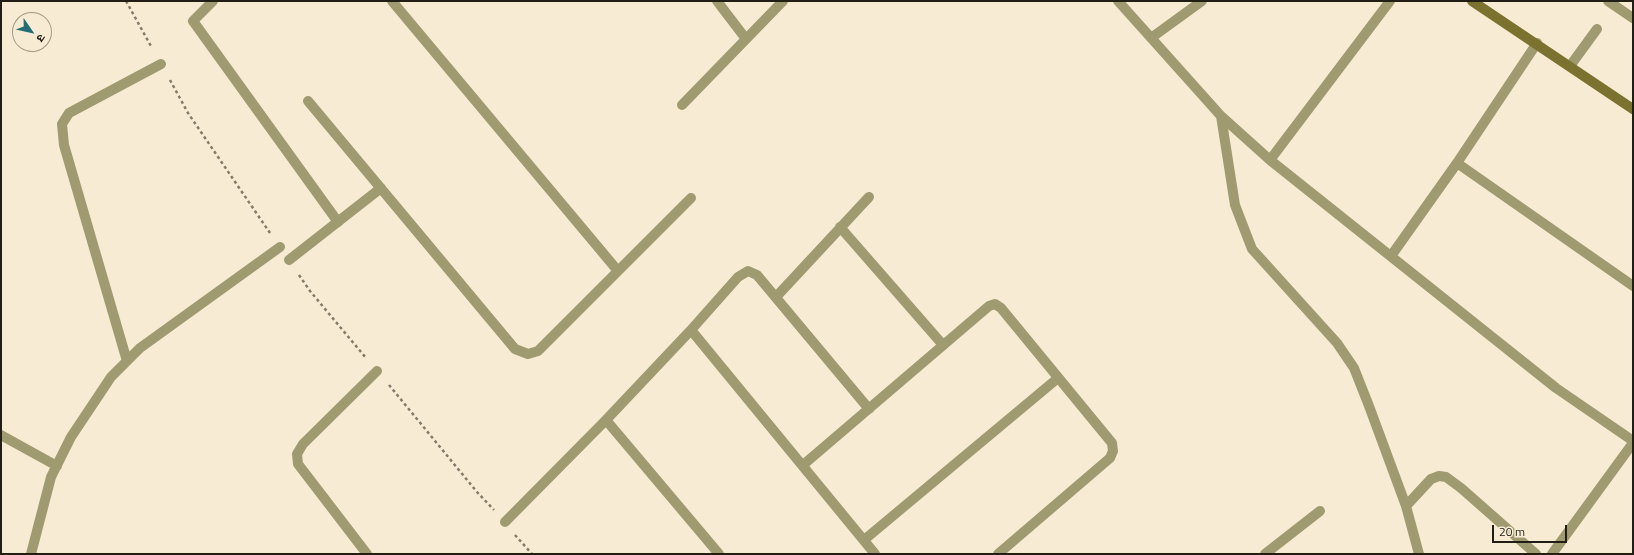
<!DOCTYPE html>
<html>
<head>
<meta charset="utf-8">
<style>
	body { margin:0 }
	#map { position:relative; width:1634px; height:555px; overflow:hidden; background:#f7ecd3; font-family:"Titillium Web","Noto Sans Devanagari",sans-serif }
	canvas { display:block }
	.frame { position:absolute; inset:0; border:2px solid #221e15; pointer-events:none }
	.north { position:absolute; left:12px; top:12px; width:40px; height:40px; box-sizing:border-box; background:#f7ecd3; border:1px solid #a29a87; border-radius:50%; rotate:124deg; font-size:11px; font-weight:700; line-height:16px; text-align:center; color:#221e15 }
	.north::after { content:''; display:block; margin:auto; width:14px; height:18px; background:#236e74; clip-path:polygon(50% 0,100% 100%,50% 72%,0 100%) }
	.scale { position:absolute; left:1492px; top:525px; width:75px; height:18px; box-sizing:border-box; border:2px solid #221e15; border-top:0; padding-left:5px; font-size:12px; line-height:14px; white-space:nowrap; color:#221e15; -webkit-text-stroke:3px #f7ecd3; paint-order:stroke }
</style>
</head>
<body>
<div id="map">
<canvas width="1634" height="555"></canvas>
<div class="frame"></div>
<div class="north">उ</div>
<div class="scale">20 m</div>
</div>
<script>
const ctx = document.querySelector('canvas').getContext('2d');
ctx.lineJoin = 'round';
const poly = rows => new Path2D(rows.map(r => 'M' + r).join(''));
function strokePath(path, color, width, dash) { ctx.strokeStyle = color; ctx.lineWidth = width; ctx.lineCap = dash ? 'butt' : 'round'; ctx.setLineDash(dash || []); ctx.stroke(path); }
strokePath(poly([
	[126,1,152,48],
	[170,80,188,113,270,233],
	[299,275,310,291,366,358],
	[389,385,477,492,494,510],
	[515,535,532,554]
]), '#837b6b', 2.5, [3, 3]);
strokePath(poly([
	[392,1,618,271],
	[717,1,746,39],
	[308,101,515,349,528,354,538,351,691,198],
	[682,105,783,1],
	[289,260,381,188],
	[803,465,989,306,995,304,1001,308,1112,443,1113,451,1110,458,998,554]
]), '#a09a70', 10);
strokePath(poly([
	[213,1,193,21,338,222],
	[1118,1,1221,116,1270,160,1556,388,1633,441],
	[1608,1,1633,18],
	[1151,38,1202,1],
	[1570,66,1597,29],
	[1221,116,1235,205,1252,249,1337,343,1354,368,1369,406,1406,506,1419,554],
	[1270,160,1390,1],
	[1457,163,1633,286],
	[840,227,943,345],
	[1391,256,1457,163,1537,43],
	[776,297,869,197],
	[691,330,875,554],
	[127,361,64,145,62,124,69,113,161,64],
	[606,420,719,554],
	[1,435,57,466],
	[1406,506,1431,479,1439,476,1446,477,1461,488,1536,554],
	[505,522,606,420,691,330,738,277,748,271,757,275,869,409],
	[864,540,1058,378],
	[31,554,51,477,71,437,111,377,140,348,280,247],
	[367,554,298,464,297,454,303,444,377,371],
	[1265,554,1320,511],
	[1552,554,1633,443]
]), '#a09a70', 10);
strokePath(poly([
	[1472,1,1633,109]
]), '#7b722f', 10);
</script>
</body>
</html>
